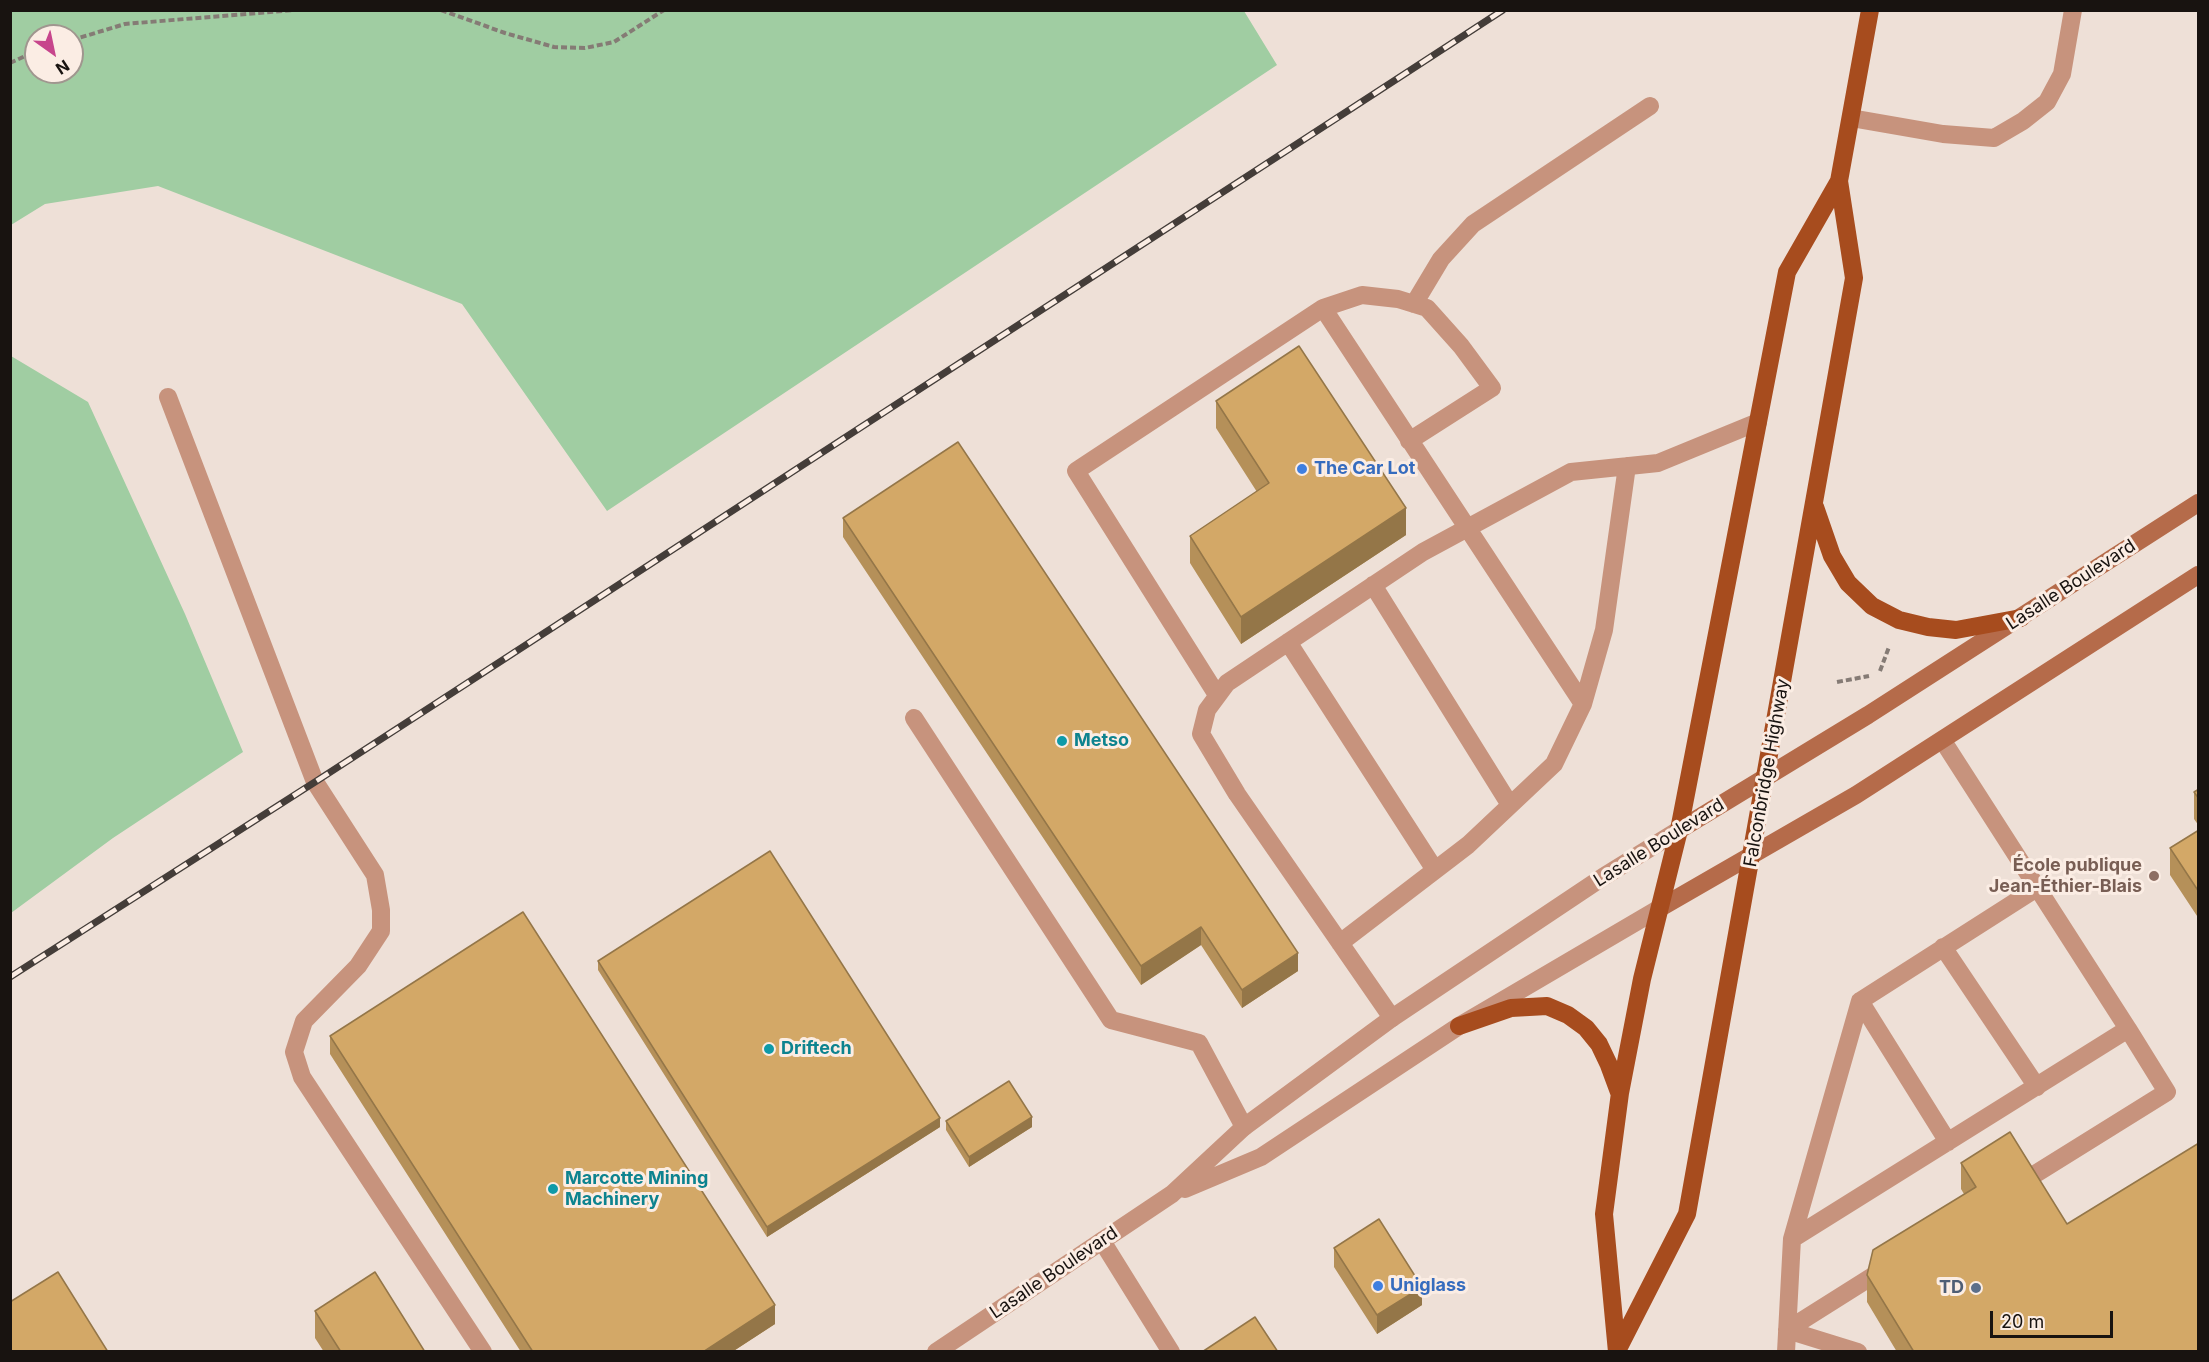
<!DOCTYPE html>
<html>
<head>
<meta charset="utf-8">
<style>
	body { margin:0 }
	#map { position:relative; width:2209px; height:1362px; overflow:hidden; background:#eee0d7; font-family:Inter,sans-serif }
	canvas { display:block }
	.frame { position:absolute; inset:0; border:12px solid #181310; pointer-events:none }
	.north { position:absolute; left:24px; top:24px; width:60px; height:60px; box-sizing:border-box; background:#fbede4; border:2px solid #a0968f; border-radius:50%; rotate:147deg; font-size:16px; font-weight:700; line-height:24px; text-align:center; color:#181310 }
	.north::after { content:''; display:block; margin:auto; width:21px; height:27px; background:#c7458c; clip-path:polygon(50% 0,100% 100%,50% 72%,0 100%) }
	.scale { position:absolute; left:1990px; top:1311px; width:123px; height:27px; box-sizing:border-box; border:3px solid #181310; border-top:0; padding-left:8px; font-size:18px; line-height:21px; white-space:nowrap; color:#181310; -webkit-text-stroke:4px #fbede4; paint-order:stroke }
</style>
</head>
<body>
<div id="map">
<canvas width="2209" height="1362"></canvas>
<div class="frame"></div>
<div class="north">N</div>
<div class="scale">20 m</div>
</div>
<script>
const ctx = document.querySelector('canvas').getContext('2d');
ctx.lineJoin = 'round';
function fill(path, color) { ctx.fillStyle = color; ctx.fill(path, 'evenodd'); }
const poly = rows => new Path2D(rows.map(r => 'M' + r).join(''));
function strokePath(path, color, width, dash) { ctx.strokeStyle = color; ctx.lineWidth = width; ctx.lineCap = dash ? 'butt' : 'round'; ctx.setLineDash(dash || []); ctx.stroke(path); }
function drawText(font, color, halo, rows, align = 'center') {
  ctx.font = font + ' Inter,sans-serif'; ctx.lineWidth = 6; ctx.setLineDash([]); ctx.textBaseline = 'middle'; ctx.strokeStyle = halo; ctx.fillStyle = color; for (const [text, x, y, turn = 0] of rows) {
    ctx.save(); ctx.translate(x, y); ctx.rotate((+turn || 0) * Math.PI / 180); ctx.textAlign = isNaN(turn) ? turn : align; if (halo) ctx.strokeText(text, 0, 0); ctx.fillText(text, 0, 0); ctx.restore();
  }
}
fill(poly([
	[1244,11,1277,65,607,511,462,304,158,186,45,204,11,225,11,11],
	[36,36,72,36,72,72,36,72],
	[11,356,88,402,185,614,243,752,113,838,11,913]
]), '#a0cda2');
strokePath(poly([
	[441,10,505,33,554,47,585,48,614,42,664,10],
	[72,40,125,24,293,10],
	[10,63,36,51],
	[1880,671,1889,647],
	[1837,682,1869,676]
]), '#857b75', 4, [6, 3]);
strokePath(poly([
	[1851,118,1943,134,1994,138,2023,121,2047,102,2062,74,2073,10],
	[1414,304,1441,259,1473,224,1650,106],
	[1323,308,1362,295,1398,299,1427,308,1461,346,1492,388,1409,441],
	[168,397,315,782,375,875,381,910,381,931,358,966,304,1021,294,1052,302,1077,483,1352],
	[1373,585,1510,805],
	[1288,642,1435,870],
	[1217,695,1076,471,1323,308,1583,704],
	[914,718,1111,1020,1199,1043,1244,1127],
	[1340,943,1468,845,1554,764,1583,704,1604,630,1627,466],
	[1943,947,2037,1087],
	[1860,1001,1948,1142],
	[1392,1018,1237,794,1201,734,1207,710,1227,683,1423,552,1571,472,1658,463,1758,422],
	[2024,1181,2167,1092,2128,1029],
	[1792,1239,1860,1001,2037,888],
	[1102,1241,1171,1352],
	[1787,1330,1887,1267],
	[1787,1330,1858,1352],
	[1786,1352,1792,1239,2128,1029,1943,741]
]), '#c7937d', 18);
strokePath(poly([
	[1185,1189,1261,1157,1459,1026,1660,908],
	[936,1352,1172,1194,1244,1127,1392,1018,1603,877,1679,830]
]), '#c7937d', 18);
strokePath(poly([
	[1679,830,1868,715,2198,503],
	[1660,908,1856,795,2198,575]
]), '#b56b4a', 18);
strokePath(poly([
	[1815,507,1832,556,1848,583,1872,606,1899,620,1928,627,1956,630,2021,618],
	[1459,1026,1511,1008,1547,1006,1568,1015,1586,1028,1599,1044,1609,1065,1619,1092],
	[1618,1349,1687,1214,1854,278,1839,181],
	[1617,1352,1604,1214,1620,1093,1642,979,1679,830,1787,272,1839,181,1870,10]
]), '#a74c1e', 18);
const rail = poly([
	[10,977,315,782,1503,10]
]);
strokePath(rail, '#443d39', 7);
strokePath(rail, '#fbede4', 4.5, [14]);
fill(poly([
	[1216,401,1406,535,1241,644,1190,563,1190,536,1257,492,1216,428],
	[843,518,1298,971,1242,1008,1201,945,1141,985,843,537],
	[2199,789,2199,826,2194,819,2194,792],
	[2199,830,2199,919,2170,875,2170,848],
	[598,961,940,1127,767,1237,598,970],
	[330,1036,775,1324,732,1352,521,1352,330,1054],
	[946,1121,1032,1127,969,1167,946,1130],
	[1961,1163,2067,1224,2199,1352,1897,1352,1867,1302,1867,1275,1964,1194,1961,1189],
	[1334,1248,1422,1305,1377,1334,1334,1267],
	[315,1311,425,1352,324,1352,315,1338]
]), '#b59059');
fill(poly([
	[1406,508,1406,535,1241,644,1241,617],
	[1201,927,1201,945,1141,985,1141,966],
	[1298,953,1298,971,1242,1008,1242,990],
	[1032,1117,1032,1127,969,1167,969,1157],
	[940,1118,940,1127,767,1237,767,1227],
	[1422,1287,1422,1305,1377,1334,1377,1315],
	[775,1305,775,1324,732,1352,703,1352]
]), '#947648');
const building = poly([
	[1299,346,1406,508,1241,617,1190,536,1269,483,1216,401,1299,346],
	[958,442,1298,953,1242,990,1201,927,1141,966,843,518,958,442],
	[2199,789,2199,799,2194,792,2199,789],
	[2199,830,2199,892,2170,848,2199,830],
	[770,851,940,1118,767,1227,598,961,770,851],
	[523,912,775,1305,703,1352,533,1352,330,1036,523,912],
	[1009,1081,1032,1117,969,1157,946,1121,1009,1081],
	[2010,1132,2067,1224,2199,1143,2199,1352,1914,1352,1867,1275,1873,1250,1976,1187,1961,1163,2010,1132],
	[1379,1219,1422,1287,1377,1315,1334,1248,1379,1219],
	[58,1272,108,1352,10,1352,10,1302,58,1272],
	[375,1272,425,1352,341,1352,315,1311,375,1272],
	[1255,1317,1278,1352,1202,1352,1255,1317]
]);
fill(building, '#d3a867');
strokePath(building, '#947648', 1.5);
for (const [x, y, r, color] of [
	[1302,469,6,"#3f7fe0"],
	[1062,741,6,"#0f9aa8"],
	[2154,876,6,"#8d6e63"],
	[769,1049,6,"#0f9aa8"],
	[553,1189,6,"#0f9aa8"],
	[1378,1286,6,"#3f7fe0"],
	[1976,1288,6,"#5c6f8a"]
]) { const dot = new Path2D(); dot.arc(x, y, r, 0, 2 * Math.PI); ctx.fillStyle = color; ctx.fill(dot); strokePath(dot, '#fbede4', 2); }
drawText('bold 18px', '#366cbe', '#fbede4', [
	["The Car Lot",1314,469],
	["Uniglass",1390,1286]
], 'left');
drawText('18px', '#181310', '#fbede4', [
	["Lasalle Boulevard",2071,585,-33],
	["Falconbridge Highway",1767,773,-80],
	["Lasalle Boulevard",1659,843,-32],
	["Lasalle Boulevard",1054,1273,-34]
]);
drawText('bold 18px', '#0d838f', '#fbede4', [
	["Metso",1074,741],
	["Driftech",781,1049],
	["Marcotte Mining",565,1179],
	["Machinery",565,1200]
], 'left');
drawText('bold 18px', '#785e54', '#fbede4', [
	["École publique",2142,866],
	["Jean-Éthier-Blais",2142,887]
], 'right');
drawText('bold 18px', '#4e5e75', '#fbede4', [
	["TD",1964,1288]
], 'right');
</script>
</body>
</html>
